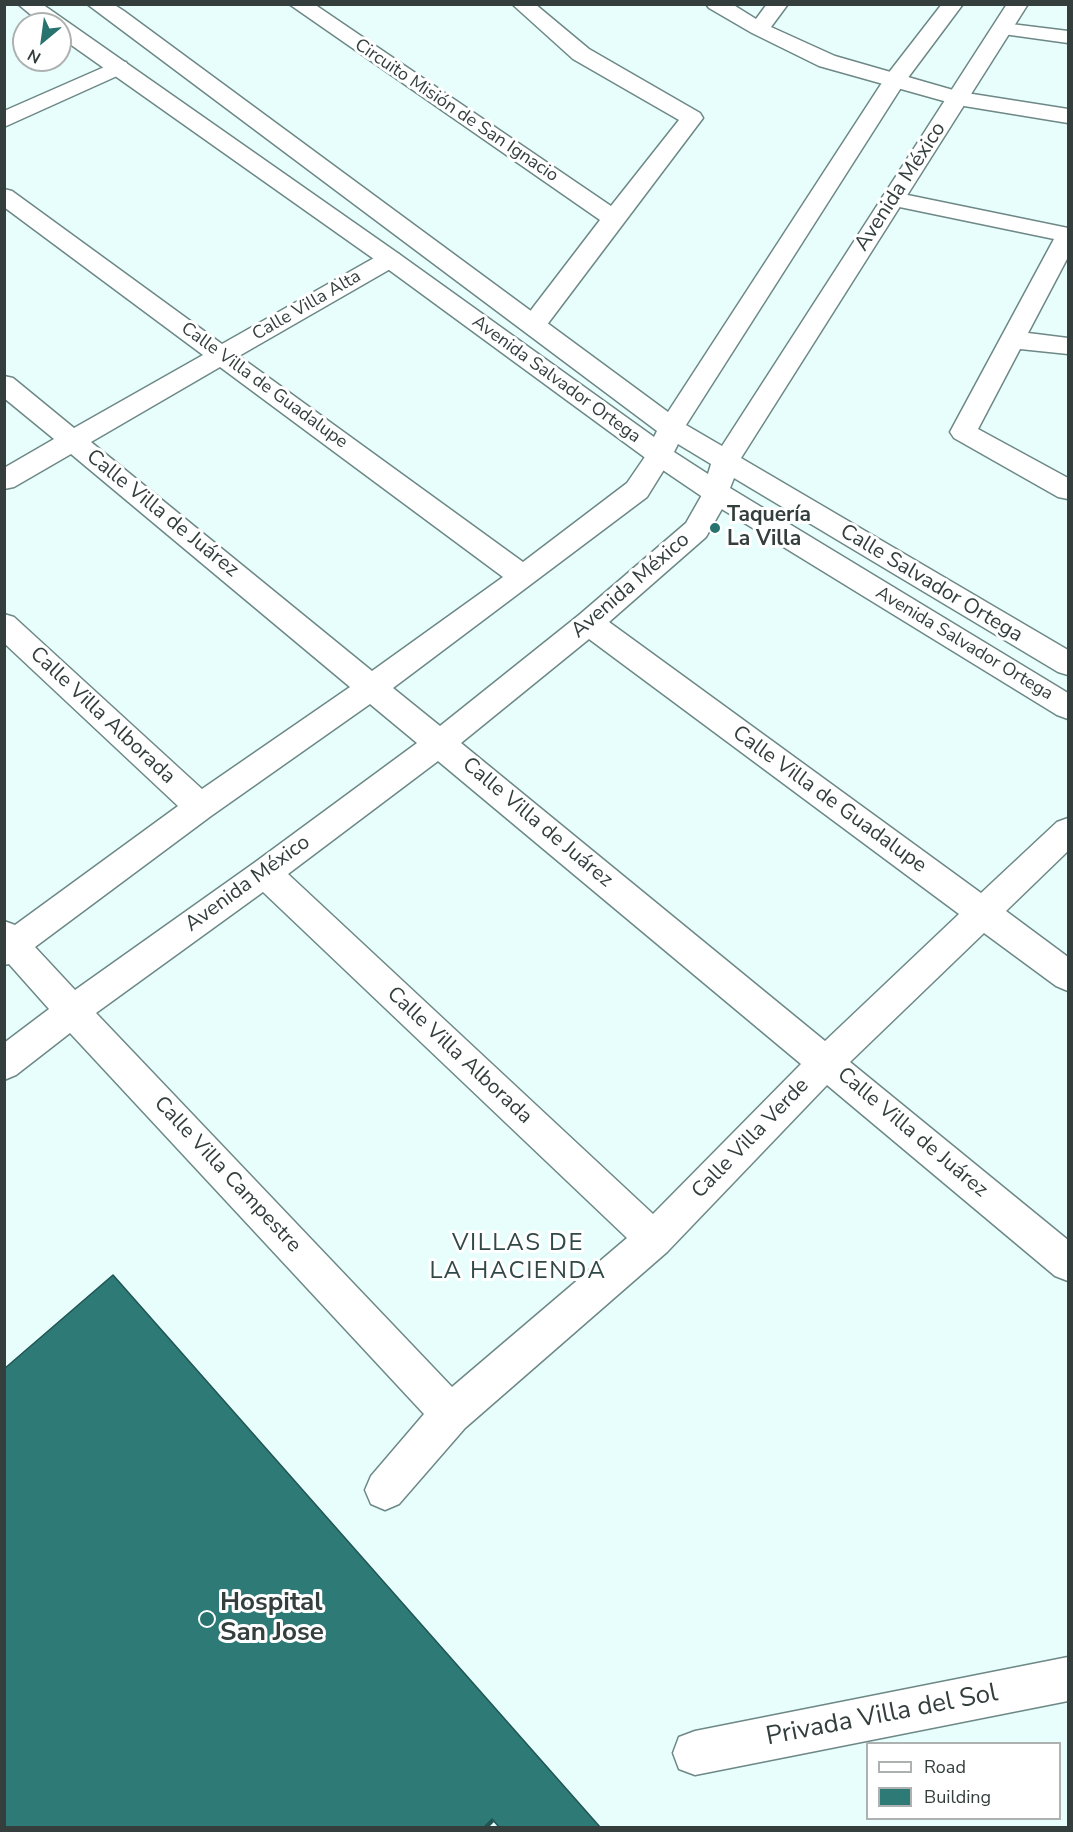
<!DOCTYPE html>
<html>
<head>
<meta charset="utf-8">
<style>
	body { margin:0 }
	#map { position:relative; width:1073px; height:1832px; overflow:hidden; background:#e7fefc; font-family:"Nunito Sans",sans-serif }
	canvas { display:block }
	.frame { position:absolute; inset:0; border:6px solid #333e3d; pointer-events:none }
	.legend { position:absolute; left:866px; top:1742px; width:195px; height:78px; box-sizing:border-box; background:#fff; border:2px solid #adb2b1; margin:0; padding:8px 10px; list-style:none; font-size:18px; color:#333e3d }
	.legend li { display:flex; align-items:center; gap:12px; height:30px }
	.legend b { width:30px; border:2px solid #adb2b1 }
	.north { position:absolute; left:12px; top:12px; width:60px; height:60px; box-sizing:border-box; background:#fff; border:2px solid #adb2b1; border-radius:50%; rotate:209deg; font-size:16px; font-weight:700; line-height:24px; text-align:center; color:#333e3d }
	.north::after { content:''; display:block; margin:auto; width:21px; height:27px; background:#28726f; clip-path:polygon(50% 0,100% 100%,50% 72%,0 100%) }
</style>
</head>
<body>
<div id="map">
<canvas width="1073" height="1832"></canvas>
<div class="frame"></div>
<ul class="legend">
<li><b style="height:8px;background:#fff"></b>Road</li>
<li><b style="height:16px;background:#2e7a77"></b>Building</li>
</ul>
<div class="north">N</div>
</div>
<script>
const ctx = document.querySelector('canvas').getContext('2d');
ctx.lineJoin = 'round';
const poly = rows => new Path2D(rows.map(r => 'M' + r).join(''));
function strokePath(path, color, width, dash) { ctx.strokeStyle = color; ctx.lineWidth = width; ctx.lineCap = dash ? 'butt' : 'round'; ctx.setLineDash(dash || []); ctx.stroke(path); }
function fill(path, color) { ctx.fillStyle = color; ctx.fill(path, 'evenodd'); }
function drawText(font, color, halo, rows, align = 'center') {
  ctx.font = font + ' "Nunito Sans",sans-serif'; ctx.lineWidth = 6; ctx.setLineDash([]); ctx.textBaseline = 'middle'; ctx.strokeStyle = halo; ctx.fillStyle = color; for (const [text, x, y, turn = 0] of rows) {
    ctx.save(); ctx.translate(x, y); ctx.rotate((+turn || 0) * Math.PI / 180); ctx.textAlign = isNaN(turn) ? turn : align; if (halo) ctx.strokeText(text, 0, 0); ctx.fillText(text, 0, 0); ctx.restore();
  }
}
const street = poly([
	[289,4,314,4,611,206,679,120,573,59,512,4,535,4,589,49,700,113,703,118,543,330,534,332,525,330,521,324,525,318,600,220,289,4],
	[706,4,732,4,756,19,767,4,788,4,771,27,835,56,960,92,1068,109,1068,123,958,105,819,66,752,33,709,8,706,4],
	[1003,23,1068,31,1068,43,996,33,992,29,996,25,1003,23],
	[118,61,126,62,129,67,126,72,4,127,4,111,118,61],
	[4,189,12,191,222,344,381,254,390,251,399,254,402,259,399,264,239,356,523,562,627,483,651,448,660,446,669,448,673,455,647,497,393,688,440,726,579,615,686,523,707,486,717,483,727,486,731,493,706,537,609,622,981,893,1057,822,1068,818,1068,851,1006,911,1068,957,1068,991,1056,986,984,933,850,1062,1068,1240,1068,1281,1055,1276,827,1085,667,1252,465,1428,399,1504,385,1510,371,1504,365,1490,371,1476,424,1414,70,1033,16,1075,4,1080,4,1043,49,1009,9,964,4,965,4,921,15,925,178,806,4,643,4,614,14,617,202,789,350,687,71,454,14,487,4,489,4,468,54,439,4,398,4,376,13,378,74,428,203,355,4,207,4,189],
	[220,367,503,577,372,671,91,442,220,367],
	[589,639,959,914,825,1041,461,743,589,639],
	[370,704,417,743,254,863,75,990,35,947,211,816,370,704],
	[438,761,801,1064,653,1214,288,874,438,761],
	[263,892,627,1238,452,1387,96,1013,263,892],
	[893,192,1068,228,1068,257,1028,333,1068,338,1068,354,1020,349,978,429,1068,478,1068,499,1058,497,954,438,950,432,1054,239,885,204,881,199,885,194,893,192],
	[1068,1657,1068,1701,695,1775,679,1769,673,1753,679,1737,695,1731,1068,1657]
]);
const secondary = poly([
	[18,4,42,4,399,254,654,437,657,431,87,4,113,4,124,11,668,412,887,75,942,4,963,4,904,83,686,425,722,446,1007,4,1028,4,741,458,1068,650,1068,675,1058,672,734,478,730,488,1068,693,1068,719,1057,715,707,500,651,462,381,264,60,37,60,24,42,24,18,4],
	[678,444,711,464,708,474,674,452,678,444]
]);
strokePath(street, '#6d8886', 3);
strokePath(secondary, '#6d8886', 3);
fill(street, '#fff');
fill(secondary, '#fff');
fill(poly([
	[492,1819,494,1822,489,1827,484,1827]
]), '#205553');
const building = poly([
	[113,1275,600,1827,499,1827,492,1819,484,1827,4,1827,4,1369,113,1275]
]);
fill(building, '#2e7a77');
strokePath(building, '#205553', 1.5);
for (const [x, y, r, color] of [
	[715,528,6,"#28726f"],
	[207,1619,8,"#28726f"]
]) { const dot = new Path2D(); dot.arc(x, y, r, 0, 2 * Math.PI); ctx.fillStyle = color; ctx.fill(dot); strokePath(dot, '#fff', 2); }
drawText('18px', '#333e3d', '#fff', [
	["Circuito Misión de San Ignacio",456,111,34],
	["Calle Villa Alta",307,306,-30],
	["Avenida Salvador Ortega",556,380,36],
	["Calle Villa de Guadalupe",264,386,36],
	["Avenida Salvador Ortega",964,644,31]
]);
drawText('21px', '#333e3d', '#fff', [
	["Avenida México",901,187,-57],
	["Calle Villa de Juárez",162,514,39],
	["Calle Salvador Ortega",931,584,31],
	["Avenida México",631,586,-41],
	["Calle Villa Alborada",102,716,43],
	["Calle Villa de Guadalupe",829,800,36],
	["Calle Villa de Juárez",537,823,40],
	["Avenida México",248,884,-36],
	["Calle Villa Alborada",459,1056,43],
	["Calle Villa de Juárez",912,1133,40],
	["Calle Villa Verde",751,1139,-46],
	["Calle Villa Campestre",227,1175,47]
]);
drawText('bold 21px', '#333e3d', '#fff', [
	["Taquería",727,516],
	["La Villa",727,540]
], 'left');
ctx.letterSpacing = '1.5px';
drawText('24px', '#304847', '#fff', [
	["VILLAS DE",518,1244],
	["LA HACIENDA",518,1272]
]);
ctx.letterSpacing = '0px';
drawText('bold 26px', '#333e3d', '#fff', [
	["Hospital",220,1604],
	["San Jose",220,1634]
], 'left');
drawText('26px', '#333e3d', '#fff', [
	["Privada Villa del Sol",882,1716,-11]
]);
</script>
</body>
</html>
